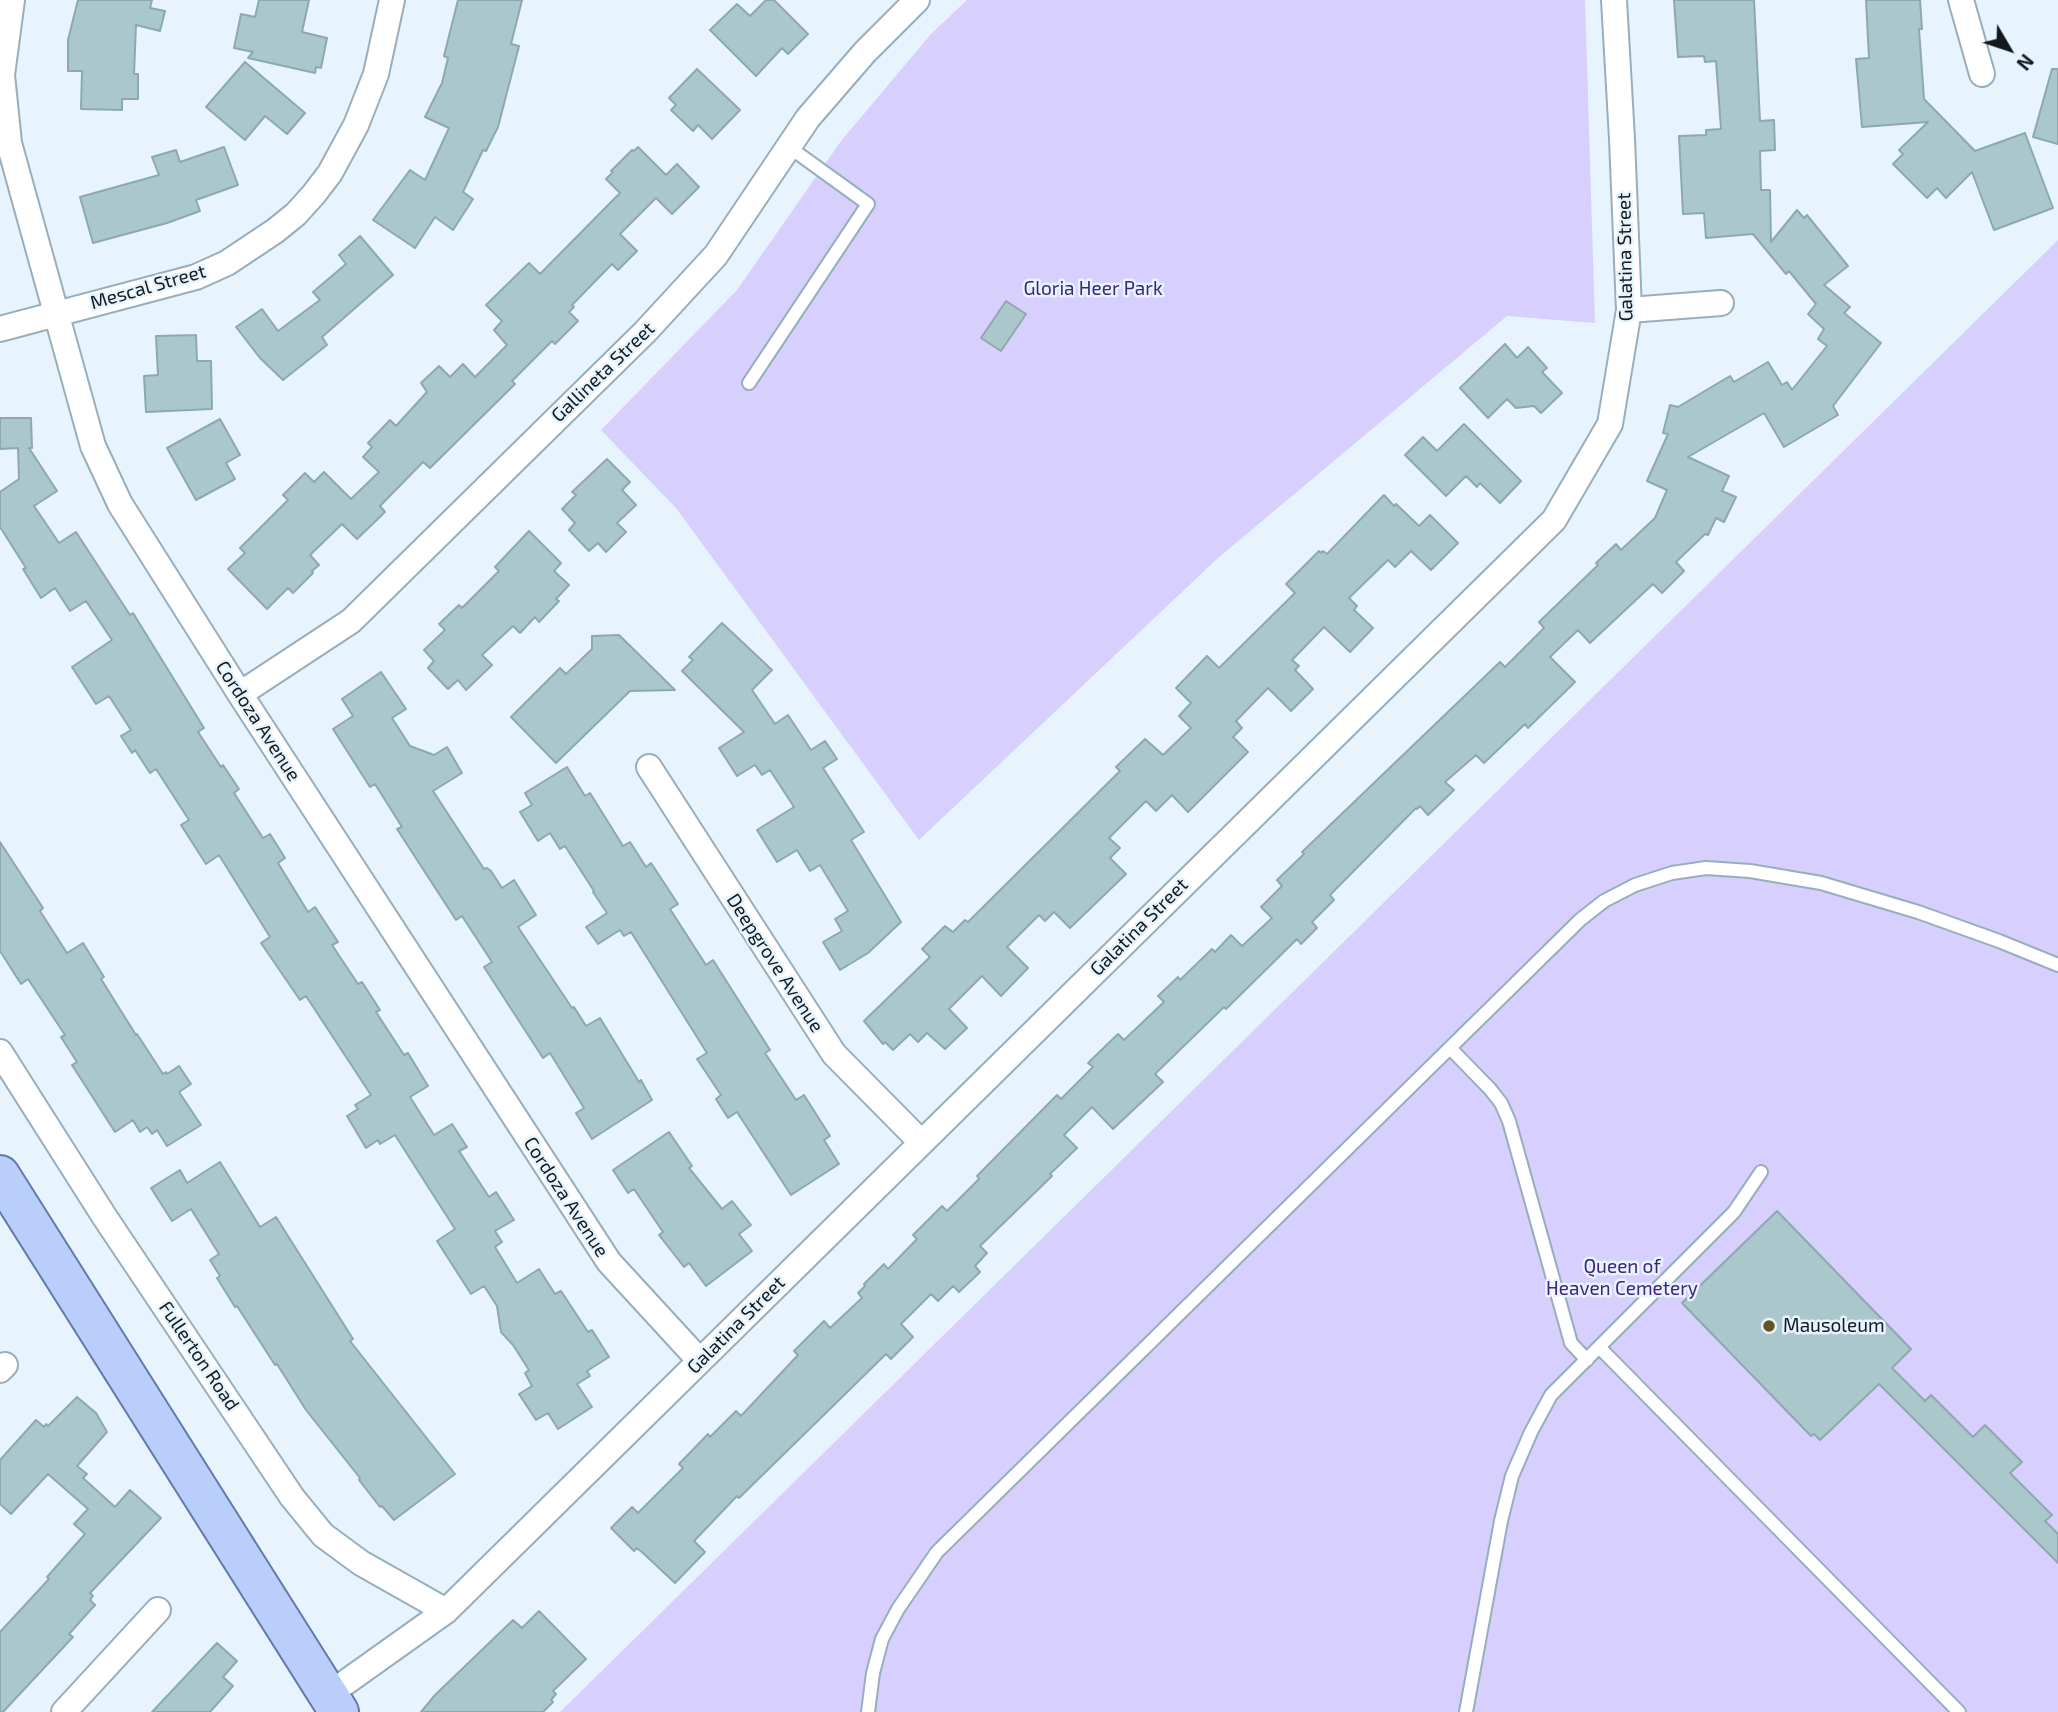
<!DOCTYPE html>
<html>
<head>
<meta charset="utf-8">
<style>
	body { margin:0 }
	#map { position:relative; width:2058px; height:1712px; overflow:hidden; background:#e7f4fd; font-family:"Exo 2",sans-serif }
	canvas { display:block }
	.north { position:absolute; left:1974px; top:14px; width:70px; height:70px; -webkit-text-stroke:5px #e7f4fd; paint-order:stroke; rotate:129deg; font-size:19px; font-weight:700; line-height:28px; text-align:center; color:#121a1f }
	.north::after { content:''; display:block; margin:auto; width:24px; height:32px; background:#121a1f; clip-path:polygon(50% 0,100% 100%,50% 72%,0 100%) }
</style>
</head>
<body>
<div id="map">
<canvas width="2058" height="1712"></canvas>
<div class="north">N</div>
</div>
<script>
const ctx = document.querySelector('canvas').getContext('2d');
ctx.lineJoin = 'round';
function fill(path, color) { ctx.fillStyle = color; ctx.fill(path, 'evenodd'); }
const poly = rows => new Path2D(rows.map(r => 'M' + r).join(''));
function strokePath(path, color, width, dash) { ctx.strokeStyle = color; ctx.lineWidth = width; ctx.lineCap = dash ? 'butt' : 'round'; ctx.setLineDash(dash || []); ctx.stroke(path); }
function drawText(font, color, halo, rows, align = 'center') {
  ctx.font = font + ' "Exo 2",sans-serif'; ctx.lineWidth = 5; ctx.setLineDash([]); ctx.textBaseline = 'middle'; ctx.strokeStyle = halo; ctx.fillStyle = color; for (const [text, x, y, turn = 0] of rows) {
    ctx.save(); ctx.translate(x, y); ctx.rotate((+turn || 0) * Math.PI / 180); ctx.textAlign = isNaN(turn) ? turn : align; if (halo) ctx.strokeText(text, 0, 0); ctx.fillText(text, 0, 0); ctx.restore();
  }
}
fill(poly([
	[967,0,1585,0,1595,323,1507,316,1218,558,919,840,676,508,601,430,737,290,841,141,931,34],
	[2058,240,2058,1712,560,1712]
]), '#d7cffe');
const building = poly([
	[78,0,152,0,150,8,165,11,160,31,136,25,134,74,138,74,138,99,122,99,122,110,81,109,82,71,68,71,68,40,78,0],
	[259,0,309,0,302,32,327,38,321,68,316,67,315,73,248,58,253,52,234,48,241,14,255,17,259,0],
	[458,0,522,0,511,44,519,46,498,127,486,151,483,150,463,192,473,199,453,230,435,217,415,248,373,220,410,170,425,180,449,128,425,117,442,83,448,58,444,56,458,0],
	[766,0,774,0,808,34,788,54,782,48,756,76,710,30,737,4,750,16,766,0],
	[1674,0,1754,0,1760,121,1774,120,1775,150,1760,151,1761,190,1770,190,1771,242,1797,210,1804,218,1807,215,1848,266,1824,285,1850,307,1844,313,1881,343,1833,406,1838,415,1784,447,1764,413,1688,457,1729,476,1722,491,1736,497,1724,522,1716,518,1708,535,1705,534,1676,562,1684,571,1662,593,1653,584,1590,643,1578,630,1550,657,1575,682,1528,728,1525,724,1484,763,1476,755,1445,782,1454,790,1428,815,1420,806,1417,809,1416,808,1330,895,1334,900,1312,922,1317,928,1301,944,1297,939,1226,1009,1224,1007,1155,1074,1163,1082,1113,1129,1092,1107,1064,1135,1077,1148,1050,1174,1052,1176,980,1246,987,1253,975,1266,980,1272,959,1292,953,1286,938,1301,931,1294,901,1324,913,1337,891,1359,886,1354,739,1498,737,1496,694,1541,705,1552,675,1583,643,1553,637,1548,634,1551,611,1528,632,1507,638,1513,683,1468,679,1464,708,1434,710,1437,736,1411,741,1416,798,1355,794,1351,824,1321,830,1328,862,1298,858,1293,865,1286,864,1284,884,1264,888,1269,917,1239,913,1235,942,1206,947,1211,979,1179,977,1176,1057,1095,1061,1099,1093,1067,1088,1063,1118,1034,1124,1040,1164,1002,1158,996,1178,977,1180,980,1212,949,1215,952,1231,935,1242,946,1272,918,1261,907,1282,886,1277,880,1304,854,1302,852,1500,662,1505,667,1544,628,1539,622,1598,565,1596,563,1616,544,1621,550,1655,518,1667,490,1647,481,1668,434,1663,433,1670,405,1678,407,1730,376,1734,382,1768,362,1782,385,1787,382,1792,390,1827,346,1818,339,1824,329,1808,314,1816,304,1789,271,1786,274,1753,234,1706,238,1704,213,1683,214,1679,136,1706,135,1706,130,1721,129,1716,61,1705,62,1704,56,1678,57,1674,0],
	[1866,0,1920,0,1922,29,1919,29,1924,99,1975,151,2025,133,2053,208,1994,230,1972,172,1946,198,1937,188,1927,198,1893,164,1903,154,1899,150,1928,122,1862,127,1856,59,1869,58,1866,0],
	[245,62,305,113,287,134,265,116,245,140,206,107,245,62],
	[697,69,740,110,712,139,698,125,693,131,671,110,676,105,669,98,697,69],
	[2052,69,2058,69,2058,144,2033,137,2052,69],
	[224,147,238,185,196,200,200,211,167,223,93,243,80,197,159,175,152,157,176,150,180,162,224,147],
	[638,147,666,175,677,164,699,187,672,214,656,198,620,234,637,251,618,270,612,264,572,305,574,307,569,312,578,321,555,344,552,341,512,381,515,384,430,468,423,462,380,506,385,512,357,539,342,524,310,555,319,565,312,571,313,573,293,593,288,588,267,609,228,569,245,553,240,548,288,500,283,495,305,473,314,482,324,472,351,499,379,472,363,457,372,447,368,443,390,420,396,426,427,392,421,383,439,366,450,377,463,364,475,377,507,345,494,330,502,321,486,305,529,263,540,274,620,193,606,179,613,172,611,171,632,150,634,151,638,147],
	[360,236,393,275,322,337,327,345,283,380,260,358,236,327,262,309,278,331,320,300,313,292,346,264,339,255,360,236],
	[1006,301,1026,314,1001,351,981,338,1006,301],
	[196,335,197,361,211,361,212,409,146,412,144,376,158,375,156,336,196,335],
	[1505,344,1517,358,1528,347,1547,368,1542,372,1562,393,1541,413,1534,406,1516,408,1507,399,1488,418,1460,388,1505,344],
	[0,418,31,418,32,448,29,448,57,491,34,506,59,543,76,532,130,615,133,613,204,728,198,732,221,767,223,765,239,789,234,793,263,838,270,834,285,858,278,863,308,912,315,907,338,942,332,945,358,984,362,982,380,1010,376,1012,404,1055,408,1053,428,1086,410,1097,434,1135,452,1124,467,1147,459,1151,489,1197,496,1192,514,1220,495,1231,502,1242,495,1247,517,1283,539,1269,555,1294,561,1291,588,1332,592,1330,609,1357,587,1371,590,1376,577,1384,592,1407,558,1429,548,1413,536,1420,519,1394,532,1386,525,1373,529,1370,513,1345,501,1332,497,1306,484,1286,471,1294,437,1241,455,1229,395,1135,380,1144,378,1140,366,1148,347,1116,358,1109,355,1105,371,1095,306,996,300,1000,261,943,270,937,219,855,206,864,181,825,189,820,156,769,150,773,135,750,132,753,121,736,131,730,109,696,96,704,72,667,112,640,86,601,70,611,55,588,41,598,23,569,26,568,0,527,0,492,19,479,18,448,0,449,0,418],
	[220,419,240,455,226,463,235,479,196,500,167,448,220,419],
	[1464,424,1521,481,1500,503,1480,483,1477,487,1466,476,1446,496,1405,455,1423,437,1437,451,1464,424],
	[607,459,630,482,622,490,636,505,617,523,626,532,606,552,598,543,589,551,569,530,575,523,562,509,576,495,572,492,607,459],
	[1384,495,1394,506,1396,504,1419,526,1430,515,1458,543,1431,570,1411,551,1395,567,1388,560,1349,598,1357,606,1354,610,1373,628,1350,652,1324,627,1292,660,1299,666,1295,670,1313,689,1291,711,1268,688,1236,721,1242,728,1233,737,1248,752,1188,812,1172,795,1156,811,1146,801,1109,838,1120,848,1110,858,1126,874,1070,928,1054,912,1045,921,1039,915,1007,947,1028,968,1001,996,982,976,949,1009,967,1028,945,1049,927,1033,918,1042,910,1034,893,1050,885,1042,883,1044,864,1021,930,957,922,949,945,926,953,932,965,920,968,922,1120,771,1116,767,1145,739,1163,755,1191,728,1179,716,1191,703,1176,688,1207,656,1219,668,1295,593,1286,584,1319,551,1321,553,1323,551,1327,554,1384,495],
	[529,531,561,563,554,571,569,585,556,599,559,601,539,622,535,617,520,633,513,626,482,655,492,665,466,690,458,680,448,689,428,668,434,661,424,650,445,630,439,624,459,605,462,608,499,571,495,567,529,531],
	[722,623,772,670,752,690,775,724,788,715,811,750,825,741,837,759,823,768,864,832,851,840,901,922,868,953,840,970,823,942,842,931,835,919,848,911,820,865,810,871,797,850,777,862,757,830,794,807,770,770,762,775,755,765,737,776,719,748,744,732,682,671,693,660,689,657,722,623],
	[619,635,675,690,630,691,556,763,511,717,560,668,566,674,592,649,592,636,619,635],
	[381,672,406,709,392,718,410,746,434,755,447,747,462,773,433,791,484,869,487,868,491,871,502,888,514,880,536,915,518,927,572,1008,574,1007,586,1026,600,1018,639,1082,641,1080,652,1100,592,1139,576,1113,584,1108,550,1053,543,1058,484,967,492,962,462,916,456,920,397,829,402,827,375,784,370,787,333,729,353,716,342,699,381,672],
	[567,767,585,796,590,793,623,846,630,842,646,867,651,863,678,904,670,909,706,965,713,960,770,1050,765,1053,796,1100,804,1095,830,1136,824,1140,839,1164,791,1195,737,1112,728,1118,716,1099,721,1095,697,1059,707,1053,631,932,624,936,620,930,598,944,586,927,607,913,593,892,594,891,565,846,560,849,550,833,538,841,520,812,532,805,525,793,567,767],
	[0,842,43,908,40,911,67,953,83,943,104,977,101,979,136,1035,137,1034,163,1074,166,1072,167,1074,179,1066,191,1084,179,1092,201,1125,167,1146,157,1130,152,1134,147,1127,140,1132,133,1120,115,1132,72,1065,77,1062,61,1037,65,1035,28,979,21,984,0,951,0,842],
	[669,1132,692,1166,689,1168,722,1209,732,1201,751,1225,739,1234,752,1251,706,1286,689,1263,684,1267,659,1235,663,1232,634,1189,628,1193,613,1170,669,1132],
	[220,1162,260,1227,276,1217,353,1339,350,1341,455,1474,394,1520,382,1506,380,1507,359,1480,360,1478,306,1410,277,1364,275,1365,237,1306,235,1307,217,1278,220,1276,210,1260,219,1254,191,1209,172,1221,151,1188,180,1170,187,1183,220,1162],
	[1777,1211,1911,1349,1892,1368,1925,1401,1931,1395,1973,1437,1985,1425,2022,1462,2010,1473,2052,1515,2045,1521,2058,1534,2058,1563,1879,1384,1820,1440,1814,1434,1811,1436,1682,1303,1777,1211],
	[77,1397,96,1413,107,1432,77,1466,87,1474,83,1478,115,1507,130,1490,161,1518,90,1593,93,1596,90,1600,95,1605,69,1634,73,1637,3,1712,0,1712,0,1632,49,1579,47,1577,85,1534,74,1524,88,1509,48,1474,11,1514,0,1504,0,1460,36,1420,44,1427,46,1424,48,1426,77,1397],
	[539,1611,586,1659,553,1691,556,1694,551,1700,553,1702,543,1712,421,1712,435,1695,513,1620,522,1628,539,1611],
	[217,1643,237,1661,223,1677,233,1686,210,1712,152,1712,217,1643]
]);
fill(building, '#aac7cb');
strokePath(building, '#8da9ad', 2);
const service = poly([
	[749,383,868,204,789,147],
	[1450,1048,1490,1089,1501,1103,1509,1121,1571,1343,1587,1360],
	[1599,1347,1959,1712],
	[868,1712,873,1673,882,1639,898,1609,937,1552,1580,920,1604,901,1635,885,1672,873,1706,868,1750,871,1821,883,1918,912,1999,941,2058,965],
	[1466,1712,1501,1521,1512,1476,1531,1432,1551,1395,1734,1212,1761,1172]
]);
const minor = poly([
	[12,0,2,75,9,143,93,446,120,504,240,694,609,1262,700,1361],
	[1961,0,1982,74],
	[1629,310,1721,303],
	[0,329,196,277,227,263,275,231,296,214,314,194,330,173,356,125,376,74,392,0],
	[240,694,351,621,645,332,716,255,808,118,865,52,917,0],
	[649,767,834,1054,921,1142],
	[0,1052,104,1216,292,1497,323,1535,361,1563,446,1611],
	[0,1370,5,1365],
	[328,1695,446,1611,1554,520,1610,424,1629,310,1622,139,1614,0],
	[64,1712,158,1610]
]);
const primary = poly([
	[0,1175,339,1712]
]);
strokePath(service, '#98aebc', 16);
strokePath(minor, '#98aebc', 28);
strokePath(primary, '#617aab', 42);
strokePath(service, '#fff', 12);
strokePath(minor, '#fff', 24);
strokePath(primary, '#b9cefa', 38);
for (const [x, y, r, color] of [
	[1769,1326,7,"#645421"]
]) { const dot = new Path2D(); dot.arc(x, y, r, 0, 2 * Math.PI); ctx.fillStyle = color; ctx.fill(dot); strokePath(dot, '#e7f4fd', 2.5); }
drawText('19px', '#121a1f', '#e7f4fd', [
	["Galatina Street",1625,257,-91],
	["Mescal Street",148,287,-16],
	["Gallineta Street",603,372,-44],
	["Cordoza Avenue",258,721,57],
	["Galatina Street",1139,927,-45],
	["Deepgrove Avenue",775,963,57],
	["Cordoza Avenue",566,1197,57],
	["Galatina Street",736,1325,-45],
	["Fullerton Road",199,1356,56]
]);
drawText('19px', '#40227d', '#e7f4fd', [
	["Gloria Heer Park",1093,289],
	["Queen of",1622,1267],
	["Heaven Cemetery",1622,1289]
]);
drawText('19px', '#121a1f', '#e7f4fd', [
	["Mausoleum",1783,1326]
], 'left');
</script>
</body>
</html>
